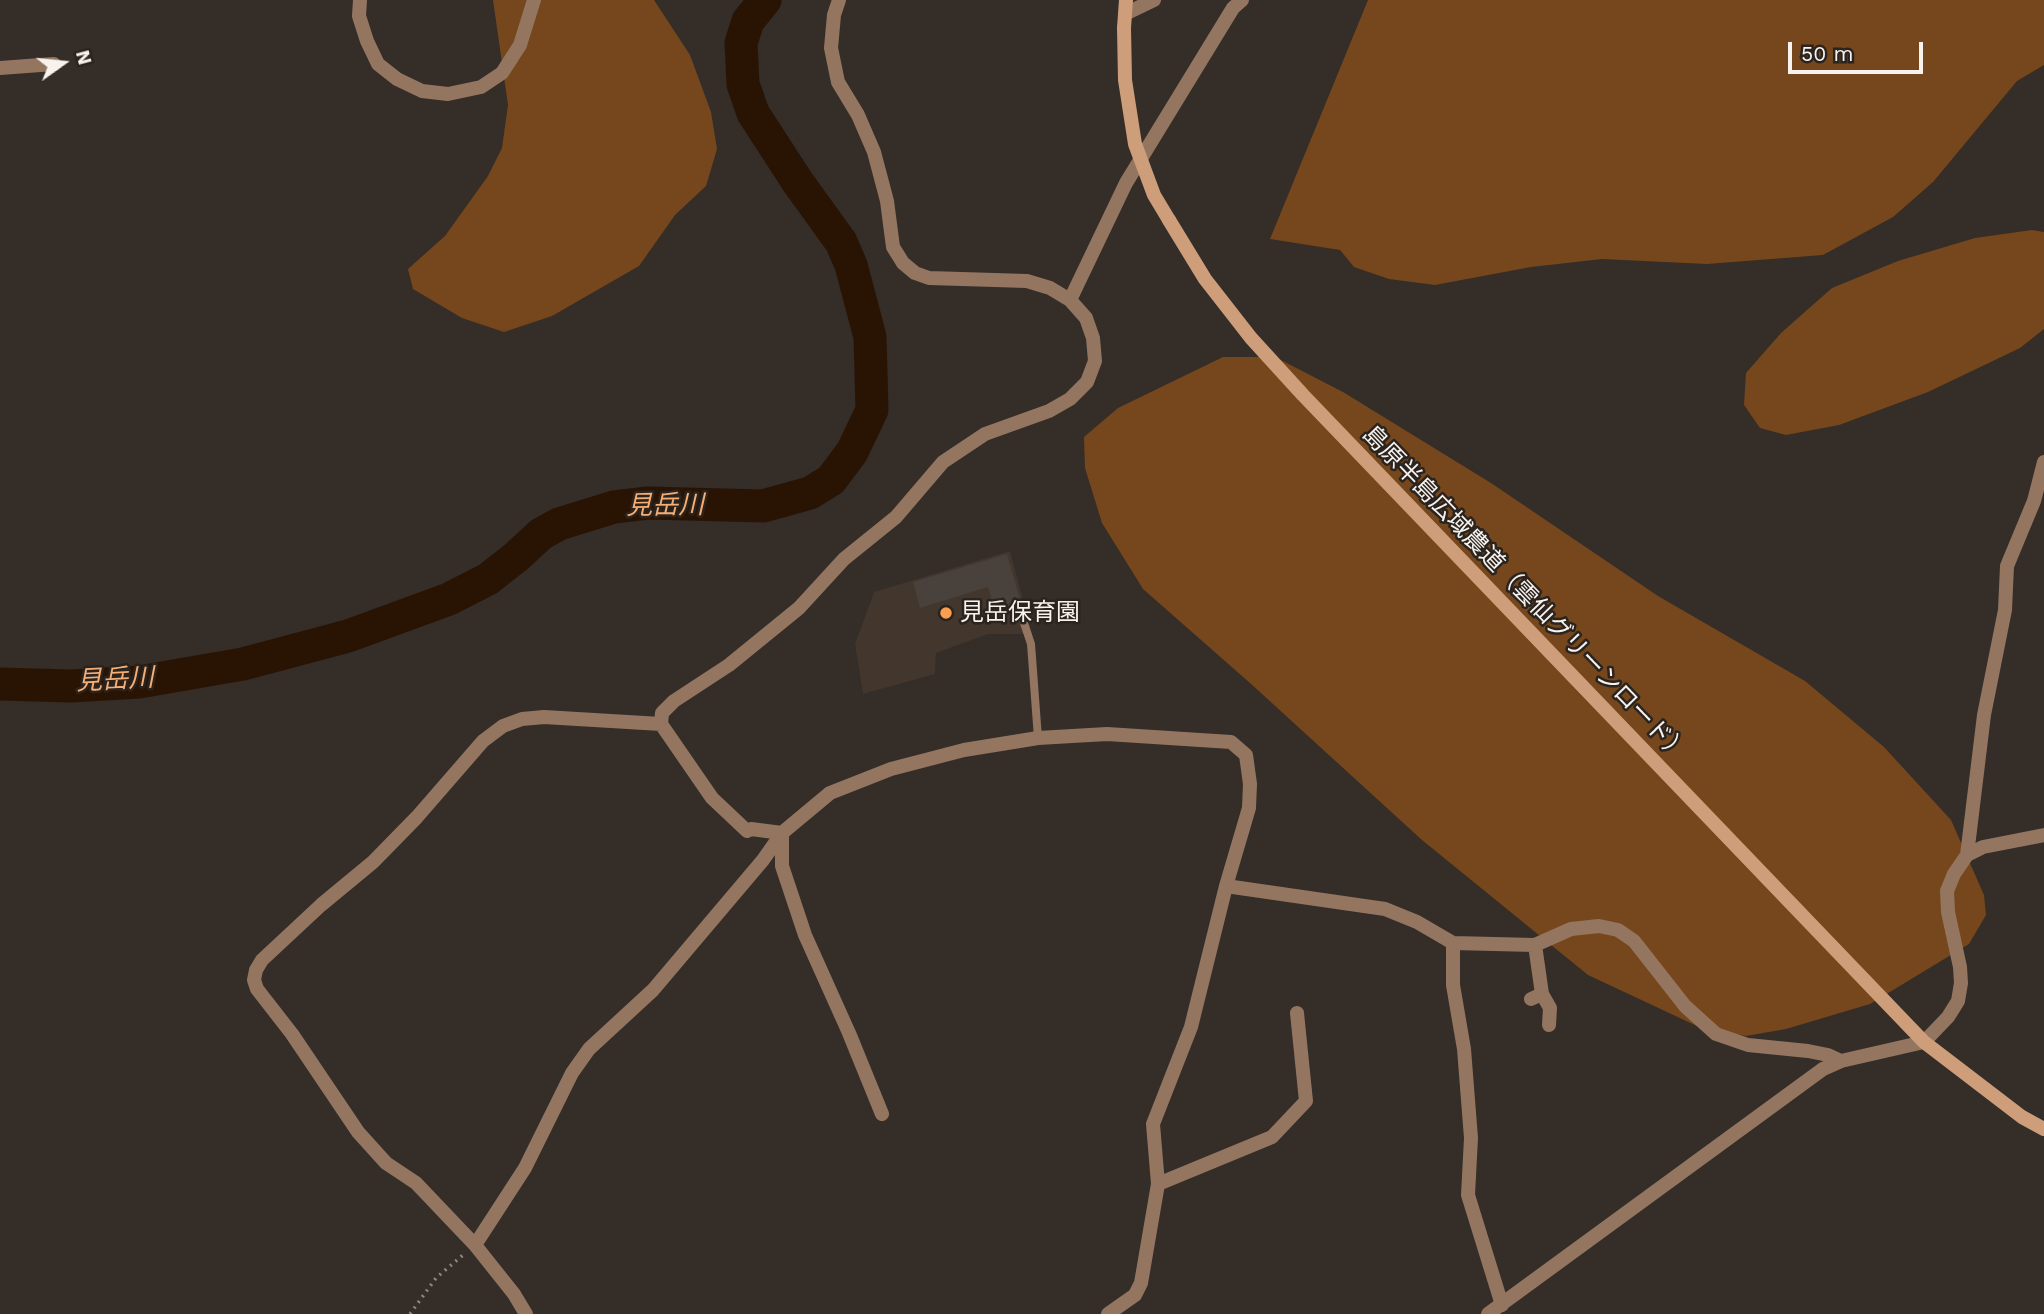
<!DOCTYPE html>
<html>
<head>
<meta charset="utf-8">
<style>
	body { margin:0 }
	#map { position:relative; width:2044px; height:1314px; overflow:hidden; background:#342d28; font-family:"Work Sans",sans-serif }
	canvas { display:block }
	.north { position:absolute; left:28px; top:28px; width:70px; height:70px; -webkit-text-stroke:5px #2a231e; paint-order:stroke; rotate:75deg; font-size:19px; font-weight:700; line-height:28px; text-align:center; color:#f7f2ee }
	.north::after { content:''; display:block; margin:auto; width:24px; height:32px; background:#f7f2ee; clip-path:polygon(50% 0,100% 100%,50% 72%,0 100%) }
	.scale { position:absolute; left:1788px; top:42px; width:135px; height:32px; box-sizing:border-box; border:4px solid #f7f2ee; border-top:0; padding-left:9px; font-size:21px; line-height:24px; white-space:nowrap; color:#f7f2ee; -webkit-text-stroke:5px #2a231e; paint-order:stroke }
</style>
</head>
<body>
<div id="map">
<canvas width="2044" height="1314"></canvas>
<div class="north">N</div>
<div class="scale">50 m</div>
</div>
<script>
const ctx = document.querySelector('canvas').getContext('2d');
ctx.lineJoin = 'round';
function fill(path, color) { ctx.fillStyle = color; ctx.fill(path, 'evenodd'); }
const poly = rows => new Path2D(rows.map(r => 'M' + r).join(''));
function strokePath(path, color, width, dash) { ctx.strokeStyle = color; ctx.lineWidth = width; ctx.lineCap = dash ? 'butt' : 'round'; ctx.setLineDash(dash || []); ctx.stroke(path); }
function drawText(font, color, halo, rows, align = 'center') {
  ctx.font = font + ' "Work Sans","Noto Sans JP",sans-serif'; ctx.lineWidth = 5; ctx.setLineDash([]); ctx.textBaseline = 'middle'; ctx.strokeStyle = halo; ctx.fillStyle = color; for (const [text, x, y, turn = 0] of rows) {
    ctx.save(); ctx.translate(x, y); ctx.rotate((+turn || 0) * Math.PI / 180); ctx.textAlign = isNaN(turn) ? turn : align; if (halo) ctx.strokeText(text, 0, 0); ctx.fillText(text, 0, 0); ctx.restore();
  }
}
fill(poly([
	[1010,551,1032,634,988,634,936,653,935,674,863,694,855,644,874,592]
]), '#42362d');
fill(poly([
	[493,0,654,0,690,55,711,112,717,149,706,186,675,215,639,266,552,316,504,332,462,318,413,289,408,269,445,236,488,176,502,148,508,105],
	[1368,0,2044,0,2044,65,2017,81,1933,182,1893,217,1823,255,1707,264,1602,259,1531,267,1435,285,1389,279,1354,267,1340,250,1270,239],
	[2032,230,2044,232,2044,329,2020,348,1928,392,1839,425,1786,435,1760,428,1744,405,1746,373,1781,333,1832,288,1898,261,1975,238],
	[1223,357,1275,357,1343,392,1491,483,1658,596,1805,681,1884,747,1951,820,1984,895,1986,915,1969,944,1870,1004,1786,1029,1746,1036,1699,1027,1588,975,1422,840,1250,683,1143,589,1102,523,1085,468,1084,437,1118,408]
]), '#76471c');
strokePath(poly([
	[0,684,71,686,139,682,243,664,348,636,449,599,488,579,516,557,541,534,559,524,614,507,648,503,763,506,810,493,831,480,852,452,872,410,870,337,851,265,841,242,797,181,753,113,743,84,741,43,748,21,765,0]
]), '#291404', 33);
fill(poly([
	[1007,554,1023,609,997,617,988,587,920,608,913,582]
]), '#49413c');
strokePath(poly([
	[410,1314,436,1278,463,1255]
]), '#8d8782', 3.5, [2, 5]);
strokePath(poly([
	[1023,620,1031,644,1038,738]
]), '#947660', 8);
strokePath(poly([
	[360,0,359,16,367,41,378,64,397,79,422,91,448,94,481,87,502,73,520,45,534,0],
	[1125,14,1154,0],
	[0,68,54,64],
	[1070,300,1126,183,1233,8,1242,0],
	[782,833,751,829,747,831,712,798,661,724,662,713,674,701,729,665,799,608,844,559,896,517,943,462,985,434,1049,411,1070,399,1087,382,1095,361,1093,338,1086,318,1070,300,1050,288,1027,281,929,278,915,273,903,263,893,247,887,201,874,152,858,115,838,82,831,48,834,15,839,0],
	[782,833,782,866,805,935,849,1033,882,1114],
	[1967,855,1983,847,2044,835],
	[1226,886,1385,909,1417,922,1453,943,1453,985,1464,1049,1471,1138,1468,1195,1502,1305],
	[1453,943,1535,945,1571,929,1599,926,1618,930,1634,941,1685,1006,1716,1034,1748,1045,1808,1051,1828,1055,1841,1061],
	[1542,994,1550,1008,1549,1025],
	[1531,999,1542,994,1535,945],
	[1158,1184,1272,1137,1306,1101,1297,1013],
	[475,1245,525,1168,572,1073,589,1049,653,990,763,860,782,833,830,793,891,769,964,750,1038,738,1107,734,1231,742,1246,755,1250,784,1249,808,1226,886,1191,1027,1153,1124,1158,1184,1141,1283,1135,1295,1108,1314],
	[526,1314,514,1294,475,1245,416,1183,386,1163,358,1132,292,1034,257,989,254,980,256,970,262,960,321,905,373,862,417,817,483,741,503,726,522,719,544,717,661,724],
	[1488,1314,1823,1069,1841,1061,1924,1042,1948,1017,1958,1001,1961,983,1960,967,1948,912,1947,891,1954,874,1967,855,1984,715,2005,610,2007,566,2034,501,2044,462]
]), '#947660', 14);
strokePath(poly([
	[1124,28,1126,0],
	[1169,220,1205,279,1251,338,1303,395,1924,1042,2022,1117,2044,1129]
]), '#cd9e79', 14);
strokePath(poly([
	[1124,28,1125,80,1135,144,1154,195,1169,220]
]), '#cd9e79', 14);
for (const [x, y, r, color] of [
	[946,613,7,"#fa9f4f"]
]) { const dot = new Path2D(); dot.arc(x, y, r, 0, 2 * Math.PI); ctx.fillStyle = color; ctx.fill(dot); strokePath(dot, '#2a231e', 2.5); }
drawText('24px', '#f7f2ee', '#2a231e', [
	["島原半島広域農道（雲仙グリーンロード）",1525,594,46]
]);
drawText('24px', '#f7f2ee', '#2a231e', [
	["見岳保育園",960,613]
], 'left');
drawText('italic 26px', '#f6ae74', '#2a231e', [
	["見岳川",665,506,-1],
	["見岳川",115,680,-3]
]);
</script>
</body>
</html>
